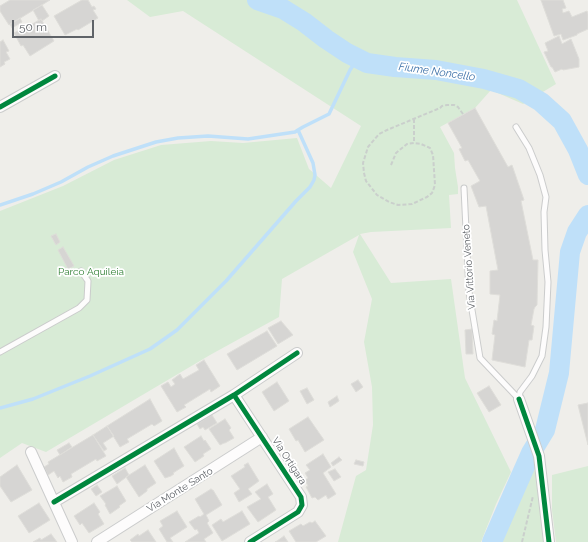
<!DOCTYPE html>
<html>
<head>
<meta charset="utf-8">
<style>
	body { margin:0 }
	#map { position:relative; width:588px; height:542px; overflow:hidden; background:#efeeea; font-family:Raleway,sans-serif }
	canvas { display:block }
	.scale { position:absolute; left:12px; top:20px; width:82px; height:18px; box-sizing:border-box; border:2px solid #5f6368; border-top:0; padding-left:5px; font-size:12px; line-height:14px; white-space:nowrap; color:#5f6368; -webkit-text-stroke:3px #fff; paint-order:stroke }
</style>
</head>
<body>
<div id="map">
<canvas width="588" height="542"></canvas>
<div class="scale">50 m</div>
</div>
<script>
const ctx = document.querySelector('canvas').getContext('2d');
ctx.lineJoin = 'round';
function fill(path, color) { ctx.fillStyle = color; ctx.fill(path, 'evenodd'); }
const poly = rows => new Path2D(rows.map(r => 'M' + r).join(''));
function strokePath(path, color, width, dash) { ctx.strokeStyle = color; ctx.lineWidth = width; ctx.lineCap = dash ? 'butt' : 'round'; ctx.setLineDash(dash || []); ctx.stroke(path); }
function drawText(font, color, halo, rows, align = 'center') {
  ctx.font = font + ' Raleway,sans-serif'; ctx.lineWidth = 3.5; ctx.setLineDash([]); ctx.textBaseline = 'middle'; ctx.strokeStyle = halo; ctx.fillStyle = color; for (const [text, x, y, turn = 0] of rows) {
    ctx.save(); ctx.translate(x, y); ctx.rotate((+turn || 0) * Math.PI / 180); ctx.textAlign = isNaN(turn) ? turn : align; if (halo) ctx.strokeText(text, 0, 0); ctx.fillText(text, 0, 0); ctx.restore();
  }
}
fill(poly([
	[127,0,517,0,556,84,523,104,491,90,475,108,440,127,454,153,455,168,458,187,458,194,449,195,451,228,371,232,360,234,391,283,451,279,465,378,511,472,496,504,481,542,338,542,356,476,366,470,373,425,372,387,364,342,372,299,353,252,359,235,282,279,279,317,210,355,46,452,22,443,0,458,0,211,63,186,114,160,161,145,211,141,243,143,297,138,309,169,331,188,361,126,183,11,150,17],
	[533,465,541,493,547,542,499,542],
	[588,466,588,542,556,542,552,510,552,475]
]), '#d8ebd6');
strokePath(poly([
	[0,205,33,194,61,182,88,167,113,156,156,142,178,138,208,136,248,139,295,132,298,130],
	[585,220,588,221],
	[0,408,33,399,90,376,150,349,177,330,226,281,296,201,310,187,314,180,315,175,313,163,298,130,303,127,329,114,350,70,358,58]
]), '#bfe0f9', 3.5);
strokePath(poly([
	[257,0,283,9,304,22,326,39,347,53,367,63,395,67,436,70,484,79,519,89,541,102,562,121,578,150,588,175],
	[492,542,516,487,531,453,545,430,559,373,570,252,577,232,588,215]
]), '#bfe0f9', 20);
const building = poly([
	[10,0,50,0,9,25,0,11,0,6,10,0],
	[82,0,88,0,92,7,94,6,96,9,93,10,98,18,78,30,77,29,65,35,54,16,82,0],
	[541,0,563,0,566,8,562,9,563,13,569,11,572,17,587,11,588,14,588,29,577,34,577,35,563,40,561,34,554,36,541,0],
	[42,5,49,16,42,21,41,19,39,21,33,10,42,5],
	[20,18,22,22,12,28,10,24,20,18],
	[41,19,54,41,30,56,23,45,21,46,14,33,26,26,27,27,41,19],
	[559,36,562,44,571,39,579,59,579,67,563,70,562,69,555,72,552,67,551,67,544,52,548,51,545,43,559,36],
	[3,40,9,51,6,52,10,59,4,62,5,64,0,67,0,42,3,40],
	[475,108,508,167,512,165,524,200,521,201,533,260,538,260,537,305,535,307,534,309,531,325,534,326,532,340,529,340,525,367,492,360,495,335,492,334,494,320,497,321,500,295,490,294,490,271,498,270,486,206,479,207,471,186,480,181,468,160,465,161,459,149,462,148,448,123,475,108],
	[56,234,60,242,56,245,51,236,56,234],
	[63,247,74,266,68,269,58,250,63,247],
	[281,321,293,335,278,344,268,328,281,321],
	[472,329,473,354,466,354,465,330,472,329],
	[267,331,277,346,237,370,227,354,267,331],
	[204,360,220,386,211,392,210,389,184,405,186,407,177,412,161,386,168,382,171,387,175,384,172,380,180,374,183,379,199,370,196,365,204,360],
	[358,380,363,387,356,392,351,384,358,380],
	[277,382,289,401,274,411,262,392,277,382],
	[489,386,501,405,489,412,477,393,489,386],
	[307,388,314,400,307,404,300,391,307,388],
	[337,396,339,401,330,407,328,402,337,396],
	[150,399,162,421,154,426,152,424,127,439,129,442,120,447,107,426,150,399],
	[588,403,588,445,578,405,588,403],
	[212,415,217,423,205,430,203,427,200,429,197,424,212,415],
	[308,417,324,440,305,452,298,440,296,441,289,429,308,417],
	[225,419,231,428,229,430,234,438,225,443,224,443,220,445,209,429,225,419],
	[107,426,114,436,103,443,107,449,104,451,93,435,107,426],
	[93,435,106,456,97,461,96,459,71,474,72,477,63,482,60,476,58,478,54,471,48,475,44,467,49,464,48,462,93,435],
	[201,436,204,441,205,440,211,449,203,454,204,456,195,462,184,447,201,436],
	[69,443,72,447,60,455,57,450,69,443],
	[174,448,184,466,173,473,174,474,171,476,165,478,154,461,174,448],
	[323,454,331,467,323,473,336,494,328,499,326,495,318,500,315,497,312,498,306,487,308,486,305,480,308,478,305,473,310,470,306,465,323,454],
	[339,457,342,460,333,466,331,463,339,457],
	[356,460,364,462,363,466,354,464,356,460],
	[248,463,259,481,248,489,252,494,239,502,234,493,240,489,231,476,245,467,244,465,248,463],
	[17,465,32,490,11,502,0,486,0,477,17,465],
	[145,465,156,483,147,489,147,491,139,497,126,477,145,465],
	[125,468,129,475,117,484,112,476,125,468],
	[335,469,341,477,334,481,328,472,335,469],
	[267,484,273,494,268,497,276,510,258,522,247,507,261,499,255,492,267,484],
	[97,485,102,492,96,496,91,489,97,485],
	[117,486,126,501,119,506,120,507,110,514,105,505,106,504,100,496,117,486],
	[211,489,212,490,213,490,222,505,206,515,209,521,207,523,213,533,204,539,206,542,185,542,199,533,197,529,195,530,189,522,199,516,200,517,204,514,195,499,211,489],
	[39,503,50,520,29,533,18,516,39,503],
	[94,503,100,512,98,514,104,524,89,533,82,523,80,525,74,516,94,503],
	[177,511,187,527,170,538,173,542,167,542,159,529,163,526,160,521,177,511],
	[242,511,250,524,222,541,212,525,221,519,223,522,242,511],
	[315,521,326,536,316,542,296,542,289,531,301,524,303,526,310,522,312,523,315,521],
	[148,530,156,542,132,542,130,540,138,534,139,536,148,530],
	[51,534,57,542,33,542,40,538,41,540,51,534],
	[284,536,288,542,275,542,277,541,284,536]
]);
fill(building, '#d6d5d3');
strokePath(building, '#deddd9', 1);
const service = poly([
	[516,127,529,148,540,175,546,197,544,212,545,250,548,282,546,327,542,356,532,376,520,392,519,399],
	[464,188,469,292,480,358,519,399],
	[0,352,79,308,87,300,88,281,81,271]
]);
const minor = poly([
	[0,107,55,76],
	[234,395,301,497,302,505,298,512,250,542],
	[519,399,539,456,549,542],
	[31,452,72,542],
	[54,502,234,395,297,353],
	[97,542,262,437]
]);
strokePath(service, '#cbcccc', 7);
strokePath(minor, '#cbcccc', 12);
strokePath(poly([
	[414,119,414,143],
	[391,165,396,153,407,144,414,143,421,144,430,148,433,155,435,185,432,193,427,197,412,204,398,205,389,202,377,195,366,181,364,173,363,163,368,147,379,134,387,130,440,108,442,106,447,105,454,105,458,107,463,114],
	[522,542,533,496]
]), '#cacfcc', 2, [4, 2]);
strokePath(service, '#fdfcfc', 5);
strokePath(minor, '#fdfcfc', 10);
strokePath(poly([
	[0,107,55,76],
	[234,395,301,497,302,505,298,512,250,542],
	[519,399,539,456,549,542],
	[54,502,234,395,297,353]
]), '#00873e', 5);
drawText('10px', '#5f6368', '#fff', [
	["Via Vittorio Veneto",469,267,-94],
	["Via Ortigara",289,461,57],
	["Via Monte Santo",180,490,-32]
]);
drawText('10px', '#348238', '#fff', [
	["Parco Aquileia",91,272]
]);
drawText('italic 11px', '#4174aa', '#fff', [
	["Fiume Noncello",437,72,8]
]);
</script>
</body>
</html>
